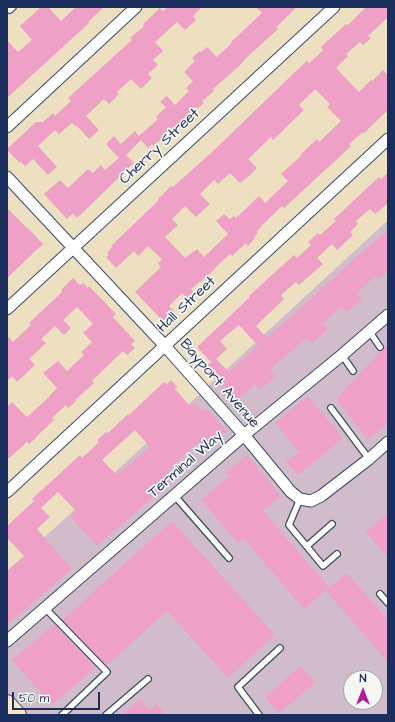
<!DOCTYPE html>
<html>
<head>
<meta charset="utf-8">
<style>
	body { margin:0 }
	#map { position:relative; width:395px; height:722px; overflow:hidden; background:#ece0c0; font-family:"Architects Daughter",sans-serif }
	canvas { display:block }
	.frame { position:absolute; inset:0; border:8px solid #1b2f5e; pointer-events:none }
	.north { position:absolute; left:343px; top:670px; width:40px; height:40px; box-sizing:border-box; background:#f6f6f2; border:1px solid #9ea6b7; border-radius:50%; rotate:0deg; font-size:11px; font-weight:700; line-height:16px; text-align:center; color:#1b2f5e }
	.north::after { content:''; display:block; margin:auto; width:14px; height:18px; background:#b5179e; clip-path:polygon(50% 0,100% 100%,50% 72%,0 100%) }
	.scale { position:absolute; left:12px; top:692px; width:88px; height:18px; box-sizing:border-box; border:2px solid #1b2f5e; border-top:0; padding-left:5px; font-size:12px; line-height:14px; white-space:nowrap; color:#1b2f5e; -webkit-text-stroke:3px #f6f6f2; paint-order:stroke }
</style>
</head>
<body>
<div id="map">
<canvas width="395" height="722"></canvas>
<div class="frame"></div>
<div class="north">N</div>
<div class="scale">50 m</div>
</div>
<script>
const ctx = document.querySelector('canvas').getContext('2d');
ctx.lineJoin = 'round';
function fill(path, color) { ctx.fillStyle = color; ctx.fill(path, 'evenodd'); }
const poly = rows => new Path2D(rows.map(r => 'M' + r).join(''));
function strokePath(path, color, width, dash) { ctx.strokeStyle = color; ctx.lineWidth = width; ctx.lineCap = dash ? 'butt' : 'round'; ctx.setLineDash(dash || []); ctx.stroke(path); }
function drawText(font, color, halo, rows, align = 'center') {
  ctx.font = font + ' "Architects Daughter",sans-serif'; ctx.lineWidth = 3.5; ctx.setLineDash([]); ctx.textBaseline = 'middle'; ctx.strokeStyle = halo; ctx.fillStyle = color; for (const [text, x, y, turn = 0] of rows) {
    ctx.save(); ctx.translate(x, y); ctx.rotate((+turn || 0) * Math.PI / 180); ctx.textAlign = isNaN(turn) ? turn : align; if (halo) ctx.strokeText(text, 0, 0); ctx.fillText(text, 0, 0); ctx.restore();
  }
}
fill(poly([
	[388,220,388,715,18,715,7,703,7,572],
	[351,678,375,678,375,702,351,702]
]), '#d1bdca');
fill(poly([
	[41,7,48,7,61,21,76,7,104,7,88,22,89,23,7,98,7,40,18,52,32,40,20,26],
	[167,7,202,7,193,16,196,20,185,30,177,22,155,42,163,51,153,60,158,65,148,74,152,78,141,89,131,79,117,92,119,94,109,104,104,99,86,116,99,130,89,139,76,125,75,126,72,123,59,134,55,130,38,146,57,167,48,175,33,159,25,166,21,162,20,163,7,150,7,149,36,122,43,122,53,113,55,116,71,101,68,98,132,40,130,38,144,26,143,24,160,8,163,11],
	[256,7,297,7,276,27,278,29,244,60,244,61,237,68,213,89,214,91,202,101,204,103,197,109,195,107,180,122,182,124,175,130,173,128,153,146,152,144,148,148,141,140,126,155,134,163,77,218,73,213,67,219,44,194,60,180,68,188,88,169,93,173,101,165,105,170,119,158,106,144,114,136,121,144,135,131,139,136,158,119,156,117,166,107,160,102,167,96,175,105,189,91,186,88,193,81,184,72,195,61,192,58,200,51,201,52,207,47,217,57,232,43,231,42,262,13],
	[366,7,388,7,388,17,368,36,371,38,363,45,360,42,346,54,348,56,336,68,359,92,371,80,372,81,383,70,388,75,388,110,364,133,363,132,349,144,351,146,331,165,324,171,284,208,282,206,261,226,262,226,256,232,258,233,254,237,255,238,248,246,246,243,232,256,230,254,214,269,214,270,191,289,194,292,187,299,182,293,169,306,174,311,163,321,135,292,161,267,158,263,162,259,148,246,138,256,134,251,116,268,106,257,109,255,107,253,112,247,111,246,159,200,158,199,171,186,173,187,210,154,294,73,307,61,309,63,317,56,323,50,321,47,346,24,348,25],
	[315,89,330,104,327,107,341,121,319,142,317,139,300,155,301,156,281,174,288,181,265,203,259,196,236,218,234,216,230,219,224,214,216,221,228,234,204,257,197,249,185,258,165,237,178,225,172,219,185,206,196,217,210,204,200,194,214,180,218,184,230,173,240,183,248,177,257,168,248,159,271,137,273,140,304,110,299,105],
	[388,172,388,203,375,214,370,209,356,221,358,224,350,232,353,235,337,250,332,244,317,258,323,264,299,285,296,282,281,295,284,299,256,326,267,338,376,240,376,241,388,230,388,271,378,280,375,276,357,293,362,299,347,313,341,307,323,323,328,329,312,344,307,337,270,370,276,376,260,390,255,384,235,402,205,368,211,362,197,347,230,316,250,297,249,296,294,255,297,258,311,245,308,242,318,233,320,235,336,221,334,219,366,189,379,177,381,179],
	[239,325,258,346,229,372,216,359,227,349,220,341],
	[7,208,27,228,28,228,43,244,7,278],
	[73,278,80,285,83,283,88,288,89,286,116,314,113,317,135,341,131,344,135,348,127,355,123,351,92,381,94,383,75,400,76,401,68,408,66,405,52,418,54,420,36,437,36,438,29,444,27,442,7,460,7,407,12,402,27,417,50,396,50,395,57,388,43,373,58,361,67,371,84,355,81,352,92,342,83,333,93,324,77,307,63,320,71,328,64,335,55,326,41,339,46,343,29,359,35,365,17,382,12,376,7,381,7,335,13,342,31,325,29,323,62,292,61,290],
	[388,344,388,423,368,440,336,399],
	[171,380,177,387,175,389,190,406,195,403,203,411,206,408,227,431,206,450,199,442,168,470,175,478,97,546,70,516,76,511,58,492,41,508,50,517,37,529,72,569,7,625,7,571,24,556,7,538,7,526,34,501,32,499,80,455,82,458,99,442,97,440,106,432,108,433,128,414,129,415,164,382,167,384],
	[135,430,150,447,117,475,102,460],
	[308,396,343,438,298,475,286,462,299,452,275,423],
	[247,455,281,496,263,511,329,587,304,609,243,538,238,543,201,500,229,476,226,472],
	[388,513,388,558,366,532],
	[172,521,275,635,228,678,167,611,107,665,104,661,103,662,62,620],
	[347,573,388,620,388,662,326,591],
	[54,624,96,667,52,705,12,660],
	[301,666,315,683,279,713,265,697],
	[140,699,149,710,156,704,166,715,121,715]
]), '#eea0c7');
const lane = poly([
	[7,7,10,10,13,7],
	[369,331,380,347],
	[342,355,353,371],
	[331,408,369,459],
	[174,495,229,558],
	[300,499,289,525,323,566,337,554],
	[307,546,332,524],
	[380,594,388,603],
	[45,608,107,672,62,715],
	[106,715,148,679],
	[259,715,238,687,280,648]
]);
const street = poly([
	[7,127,136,7],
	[7,177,165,346,244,435,291,492,300,499,311,501,321,496,369,459,388,442],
	[7,309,334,7],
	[7,492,388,139],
	[7,641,244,435,342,355,388,315]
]);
const secondary = poly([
	[7,703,18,715]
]);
strokePath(lane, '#3a4a6d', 8);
strokePath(street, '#3a4a6d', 13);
strokePath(secondary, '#3a4a6d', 18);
strokePath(lane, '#fff', 5.5);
strokePath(street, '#fff', 11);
strokePath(secondary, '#fbe6c4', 16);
drawText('15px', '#1b2f5e', '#f6f6f2', [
	["Cherry Street",160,147,-43],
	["Hall Street",187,305,-43],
	["Bayport Avenue",219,384,49],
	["Terminal Way",186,465,-41]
]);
</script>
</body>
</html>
